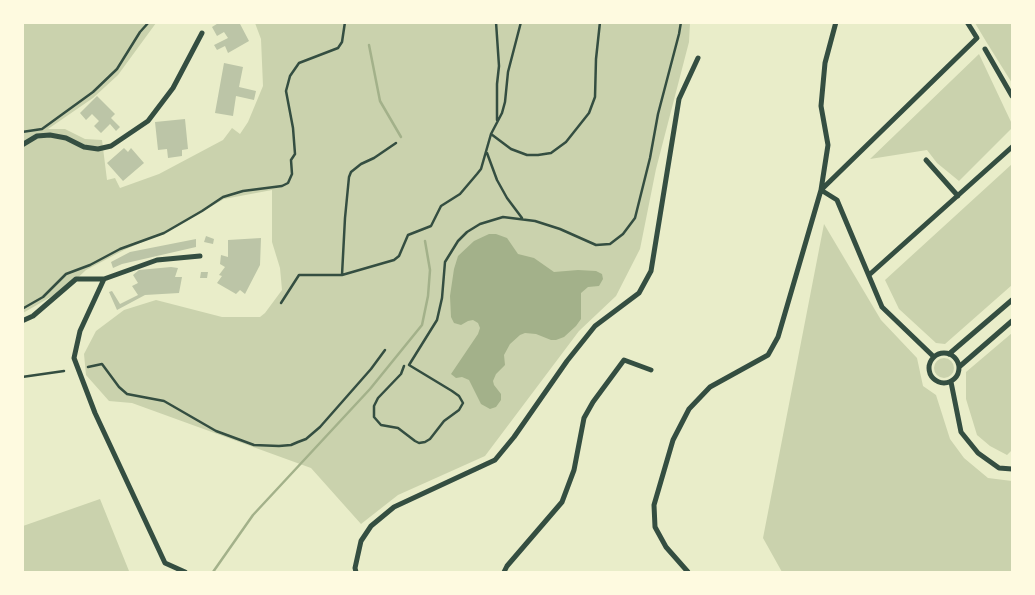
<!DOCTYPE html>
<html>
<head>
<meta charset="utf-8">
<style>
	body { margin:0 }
	#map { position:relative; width:1035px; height:595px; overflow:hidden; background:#e9edc9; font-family:Spectral,serif }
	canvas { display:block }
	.frame { position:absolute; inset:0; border:24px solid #fefae0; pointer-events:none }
</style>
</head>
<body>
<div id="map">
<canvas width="1035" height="595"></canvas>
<div class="frame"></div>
</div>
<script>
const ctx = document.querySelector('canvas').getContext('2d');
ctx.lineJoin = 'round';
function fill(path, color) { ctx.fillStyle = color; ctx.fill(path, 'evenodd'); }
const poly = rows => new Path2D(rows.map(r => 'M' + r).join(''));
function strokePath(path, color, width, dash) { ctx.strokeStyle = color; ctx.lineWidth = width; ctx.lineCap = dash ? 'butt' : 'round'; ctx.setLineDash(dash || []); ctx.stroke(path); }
fill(poly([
	[22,23,156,23,118,75,93,98,48,129,65,129,85,139,102,140,107,180,115,178,120,188,159,174,223,140,232,128,240,134,248,122,263,86,261,39,255,23,690,23,689,42,656,169,640,249,616,296,579,331,485,456,398,495,361,524,311,468,132,403,109,401,86,375,84,354,96,331,124,310,156,300,222,317,260,317,265,313,282,290,280,268,272,242,272,190,224,199,172,229,124,250,86,270,68,287,23,313],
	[975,23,1012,23,1012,83,987,43],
	[979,54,1012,124,1012,128,959,181,937,163,927,150,870,159],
	[1012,164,1012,285,945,344,936,343,899,309,885,280],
	[824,224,881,320,917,358,923,386,936,395,950,439,964,458,988,478,1012,481,1012,572,782,572,763,538],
	[1012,333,1012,450,1007,455,990,446,977,435,966,399,966,372],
	'934 368a10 10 0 1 1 20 0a10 10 0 1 1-20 0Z',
	[100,499,129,571,126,572,23,572,23,526]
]), '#cad2ad');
fill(poly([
	[489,234,496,234,507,238,518,254,534,258,554,272,578,270,596,271,602,274,603,279,599,286,588,287,581,293,581,319,576,326,564,337,556,340,551,340,536,334,525,333,520,335,510,344,504,355,505,365,496,374,493,381,494,385,501,394,501,400,496,407,490,409,481,404,469,380,462,377,456,378,451,374,478,334,480,328,478,323,473,320,468,321,461,325,454,323,451,317,450,296,454,269,458,256,474,241]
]), '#a3b18a');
strokePath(poly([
	[369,45,380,101,401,137],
	[213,572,253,515,370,389,422,325,428,296,430,270,425,241]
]), '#a3b18a', 2.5);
fill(poly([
	[220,22,239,22,249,41,228,53,225,46,217,50,214,45,228,38,224,32,217,36,212,27],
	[224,63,243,67,239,87,256,91,254,100,236,96,233,116,215,113],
	[97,96,115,114,111,118,120,127,116,131,110,124,101,133,94,126,99,121,92,114,86,120,80,113],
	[185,119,188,149,182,150,182,156,168,158,167,149,158,150,155,122],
	[124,148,128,152,131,148,144,163,123,181,107,163],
	[206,236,214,239,213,244,204,242],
	[261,238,260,265,245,294,240,290,236,294,217,283,222,276,219,275,225,267,220,264,221,255,228,257,228,240],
	[196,239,196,247,122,264,113,268,111,262,130,252],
	[171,267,178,268,175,277,182,277,179,293,145,295,117,310,109,292,112,291,120,304,138,295,132,286,138,283,133,275,139,270],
	[201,272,208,272,207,278,200,278]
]), '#bcc5a7');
strokePath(poly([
	[496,22,499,66,497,84,497,120],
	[22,132,42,129,93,92,117,69,140,32,149,22],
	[491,134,511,149,527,155,538,155,551,153,566,142,589,113,595,97,596,59,600,22],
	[487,153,497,180,507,198,522,218],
	[342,275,394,260,399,256,408,235,431,226,441,206,460,194,477,174,481,169,491,134,502,113,505,102,508,72,521,22],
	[281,303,299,275,342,275,345,218,349,177,351,172,361,164,374,158,396,143],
	[22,309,43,297,66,274,90,265,120,249,164,233,202,211,223,197,243,191,282,186,288,183,292,174,291,160,295,154,293,128,286,91,290,76,299,63,338,48,342,42,345,22],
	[404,366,401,374,378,398,374,406,374,417,381,425,398,428,415,441,419,443,425,442,430,439,444,421,459,410,463,403,459,396,452,391,409,365,437,320,442,298,445,262,458,241,467,232,480,224,503,217,535,221,560,229,596,245,610,244,623,234,635,218,650,158,658,114,679,34,681,22],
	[88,367,102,364,119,387,127,394,164,401,216,431,254,445,279,446,291,445,298,442,306,439,320,427,371,369,385,350],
	[22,377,64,371]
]), '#344e41', 2.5);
strokePath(poly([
	[985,49,1012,96],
	[22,145,37,136,50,135,66,138,84,147,98,149,111,146,148,121,173,88,202,33],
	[926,160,958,196],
	[869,275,1012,147],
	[104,279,80,331,74,358,95,413,165,563,185,572],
	[22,321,33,316,76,279,104,279,157,260,200,256],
	'929 368a15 15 0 1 1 30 0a15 15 0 1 1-30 0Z',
	[949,354,1012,300],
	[934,357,882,307,837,200,821,190,977,38,967,22],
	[959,367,1012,321],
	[951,382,961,432,978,453,999,468,1012,469],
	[356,572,355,568,361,541,371,526,394,507,495,460,514,437,567,361,595,326,639,293,651,271,679,99,698,58],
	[504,572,507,566,562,502,574,470,584,418,593,402,624,360,651,370],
	[688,572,666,547,655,527,654,505,673,440,689,409,710,387,768,355,778,337,821,190,828,145,821,106,825,63,836,22]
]), '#344e41', 5);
</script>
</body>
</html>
